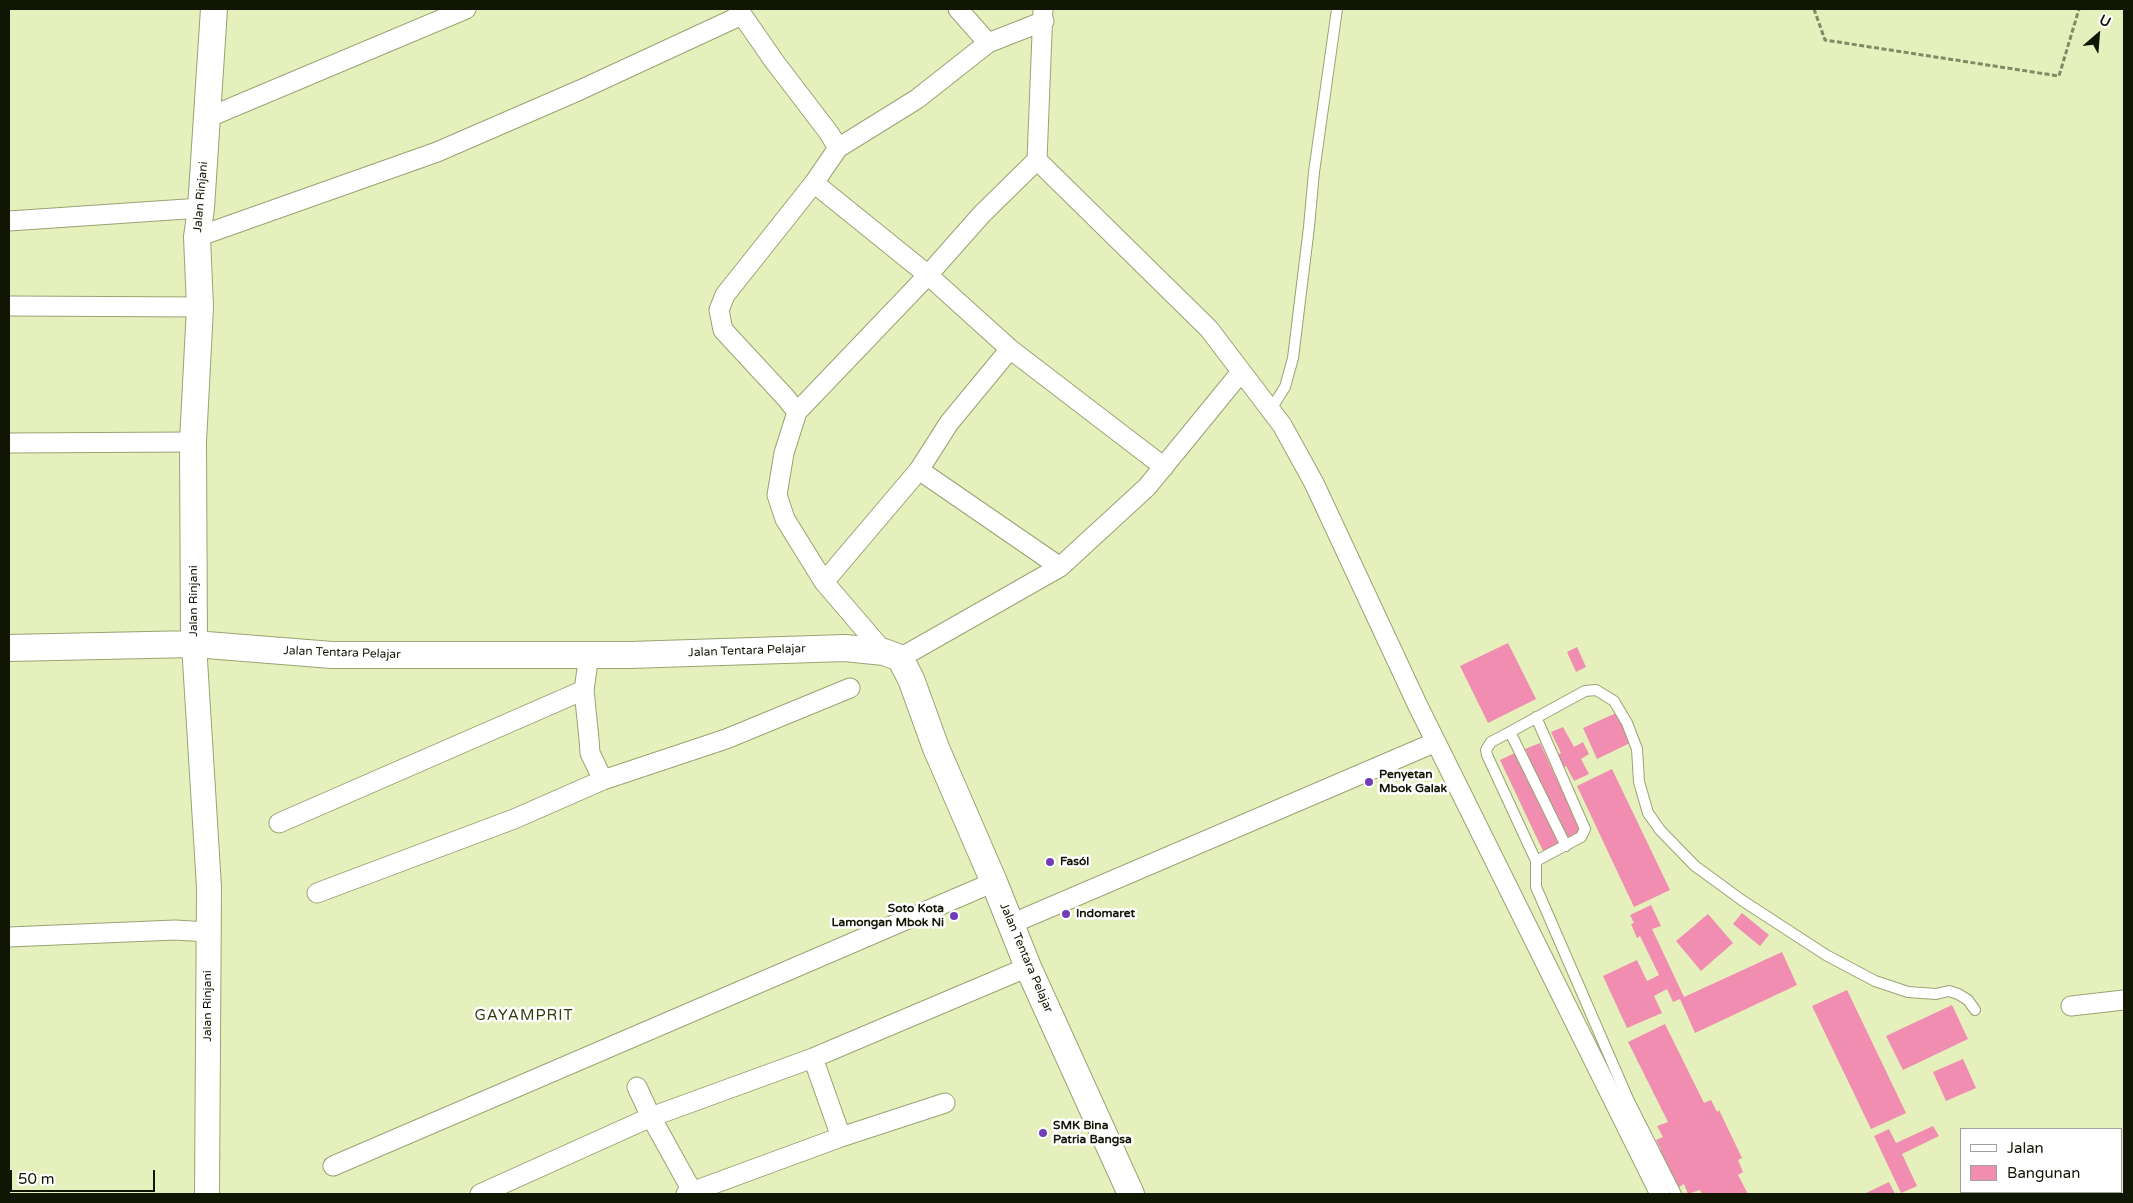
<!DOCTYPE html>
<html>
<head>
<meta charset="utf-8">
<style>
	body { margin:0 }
	#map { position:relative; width:2133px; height:1203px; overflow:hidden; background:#e5f0bd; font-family:"Varela Round",sans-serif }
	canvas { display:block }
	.frame { position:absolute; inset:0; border:10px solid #111503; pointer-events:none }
	.legend { position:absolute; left:1960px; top:1128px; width:162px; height:65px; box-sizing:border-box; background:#fff; border:1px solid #a0a19a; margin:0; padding:6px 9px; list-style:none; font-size:15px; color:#111503 }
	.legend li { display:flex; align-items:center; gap:10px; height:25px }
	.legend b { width:25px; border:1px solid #a0a19a }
	.north { position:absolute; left:2073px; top:10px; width:50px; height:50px; -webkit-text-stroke:4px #fff; paint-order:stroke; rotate:27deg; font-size:14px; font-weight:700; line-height:20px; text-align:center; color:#111503 }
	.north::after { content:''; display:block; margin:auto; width:18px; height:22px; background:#111503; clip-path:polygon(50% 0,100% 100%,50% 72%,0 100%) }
	.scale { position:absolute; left:10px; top:1170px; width:145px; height:22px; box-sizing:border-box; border:2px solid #111503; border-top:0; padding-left:6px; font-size:15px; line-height:18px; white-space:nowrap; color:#111503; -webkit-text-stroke:4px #fff; paint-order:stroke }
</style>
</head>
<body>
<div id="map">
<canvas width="2133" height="1203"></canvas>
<div class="frame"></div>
<ul class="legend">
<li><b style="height:6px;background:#fff"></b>Jalan</li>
<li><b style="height:14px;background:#f18db0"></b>Bangunan</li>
</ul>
<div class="north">U</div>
<div class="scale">50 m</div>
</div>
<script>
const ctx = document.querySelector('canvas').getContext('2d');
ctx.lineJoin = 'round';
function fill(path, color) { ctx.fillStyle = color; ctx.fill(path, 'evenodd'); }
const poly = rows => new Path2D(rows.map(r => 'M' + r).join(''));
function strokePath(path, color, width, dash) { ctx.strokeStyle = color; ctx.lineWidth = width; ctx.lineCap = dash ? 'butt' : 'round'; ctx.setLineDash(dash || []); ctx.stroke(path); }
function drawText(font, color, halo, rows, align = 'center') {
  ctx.font = font + ' "Varela Round",sans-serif'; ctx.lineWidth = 5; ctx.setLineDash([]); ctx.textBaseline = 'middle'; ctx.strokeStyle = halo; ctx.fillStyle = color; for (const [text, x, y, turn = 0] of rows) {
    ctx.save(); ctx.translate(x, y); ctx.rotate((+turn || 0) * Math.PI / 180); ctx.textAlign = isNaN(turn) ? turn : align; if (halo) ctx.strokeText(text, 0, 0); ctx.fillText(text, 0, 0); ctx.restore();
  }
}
fill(poly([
	[1508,643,1536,699,1488,723,1460,666],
	[1577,647,1586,667,1576,672,1567,652],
	[1616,713,1630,743,1597,759,1583,728],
	[1563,727,1574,747,1583,742,1589,754,1581,759,1589,774,1574,781,1566,766,1563,768,1557,755,1561,753,1551,732],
	[1540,743,1582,834,1567,841,1525,749],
	[1517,752,1560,843,1543,851,1500,760],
	[1612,769,1670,890,1634,907,1577,786],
	[1651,905,1661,926,1652,929,1684,997,1782,952,1797,985,1695,1033,1680,999,1673,1002,1667,989,1654,996,1662,1013,1627,1028,1603,976,1637,960,1647,981,1659,975,1640,936,1637,938,1631,924,1634,923,1630,915],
	[1742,913,1769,935,1760,946,1733,924],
	[1708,914,1733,943,1701,971,1676,941],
	[1847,990,1906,1113,1871,1129,1812,1006],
	[1952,1005,1968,1039,1903,1070,1886,1036],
	[1665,1024,1704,1103,1711,1100,1717,1112,1719,1110,1742,1158,1738,1160,1743,1172,1738,1175,1748,1194,1702,1194,1700,1190,1688,1194,1684,1184,1679,1187,1674,1178,1670,1180,1656,1152,1661,1150,1656,1140,1663,1137,1657,1126,1668,1122,1628,1042],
	[1963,1059,1976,1088,1946,1101,1933,1072],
	[1933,1126,1939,1136,1902,1154,1917,1186,1901,1193,1874,1136,1889,1129,1896,1143],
	[1889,1182,1895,1194,1864,1194]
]), '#f18db0');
const service = poly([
	[1271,409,1285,387,1293,358,1309,227,1314,172,1337,9],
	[1536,717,1585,829,1581,837,1536,861,1536,887,1628,1099,1676,1194],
	[1510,732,1491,742,1486,750,1487,755,1536,861],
	[1566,846,1510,732,1585,691,1596,690,1614,701,1627,723,1637,749,1639,782,1648,813,1660,830,1695,866,1743,901,1826,955,1875,981,1908,992,1936,994,1949,991,1958,994,1968,1000,1975,1010]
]);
const minor = poly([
	[738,9,774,61,829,133,838,148,814,183,725,295,719,310,723,330,786,398,797,412,784,453,777,495,785,519,824,582,884,652],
	[958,9,988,43],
	[1043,9,1037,160,1209,329,1282,425,1314,483,1418,706,1660,1194],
	[207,118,466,9],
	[838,148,917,99,988,43,1044,21],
	[814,183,928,275,1010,349,1164,467],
	[9,221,201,208],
	[197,237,437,152,580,90,742,15],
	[9,306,200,307],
	[797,412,928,275,982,214,1037,160],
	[9,443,193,442],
	[919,470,1060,567],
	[824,582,919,470,949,423,1010,349],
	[589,655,584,690,589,739,590,753,603,780],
	[900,658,1060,567,1147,487,1241,372],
	[279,823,584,690],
	[317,893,514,819,603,780,726,739,850,688],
	[1011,924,1436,742],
	[9,937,175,930,208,932],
	[2071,1006,2124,1000],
	[813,1058,841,1137],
	[637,1087,651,1117,692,1191],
	[333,1166,994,882],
	[480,1194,651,1117,813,1058,1028,967],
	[686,1194,841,1137,945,1103]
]);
const tertiary = poly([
	[194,644,209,887,207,1194]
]);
const secondary = poly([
	[194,644,193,442,200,307,197,237,201,208,214,9],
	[9,648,194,644,332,655,630,655,845,648,884,652,900,658,911,679,936,748,994,882,1028,967,1131,1194]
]);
strokePath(service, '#99a373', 12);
strokePath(minor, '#99a373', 21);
strokePath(tertiary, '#99a373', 26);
strokePath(secondary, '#99a373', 28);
strokePath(poly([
	[1814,9,1825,40,2059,76,2079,9]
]), '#818965', 3, [5, 2.5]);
strokePath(service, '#fff', 10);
strokePath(minor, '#fff', 19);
strokePath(tertiary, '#fff', 24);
strokePath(secondary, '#fff', 26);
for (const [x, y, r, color] of [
	[1369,782,5,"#6f3eb6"],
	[1050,862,5,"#6f3eb6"],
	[1066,914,5,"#6f3eb6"],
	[954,916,5,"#6f3eb6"],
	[1043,1133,5,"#6f3eb6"]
]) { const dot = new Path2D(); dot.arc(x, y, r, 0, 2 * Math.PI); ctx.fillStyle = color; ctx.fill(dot); strokePath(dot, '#fff', 2); }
drawText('12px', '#111503', '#fff', [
	["Jalan Rinjani",201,197,-85],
	["Jalan Rinjani",194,601,-90],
	["Jalan Tentara Pelajar",747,651,-2],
	["Jalan Tentara Pelajar",342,653,2],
	["Jalan Tentara Pelajar",1026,958,67],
	["Jalan Rinjani",208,1006,-90]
]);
drawText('bold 12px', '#111503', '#fff', [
	["Penyetan",1379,775],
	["Mbok Galak",1379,789],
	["Fasól",1060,862],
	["Soto Kota",944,909,"right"],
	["Lamongan Mbok Ni",944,923,"right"],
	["Indomaret",1076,914],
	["SMK Bina",1053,1126],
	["Patria Bangsa",1053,1140]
], 'left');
ctx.letterSpacing = '1px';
drawText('15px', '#333b0b', '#fff', [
	["GAYAMPRIT",524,1016]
]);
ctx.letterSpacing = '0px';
</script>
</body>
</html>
